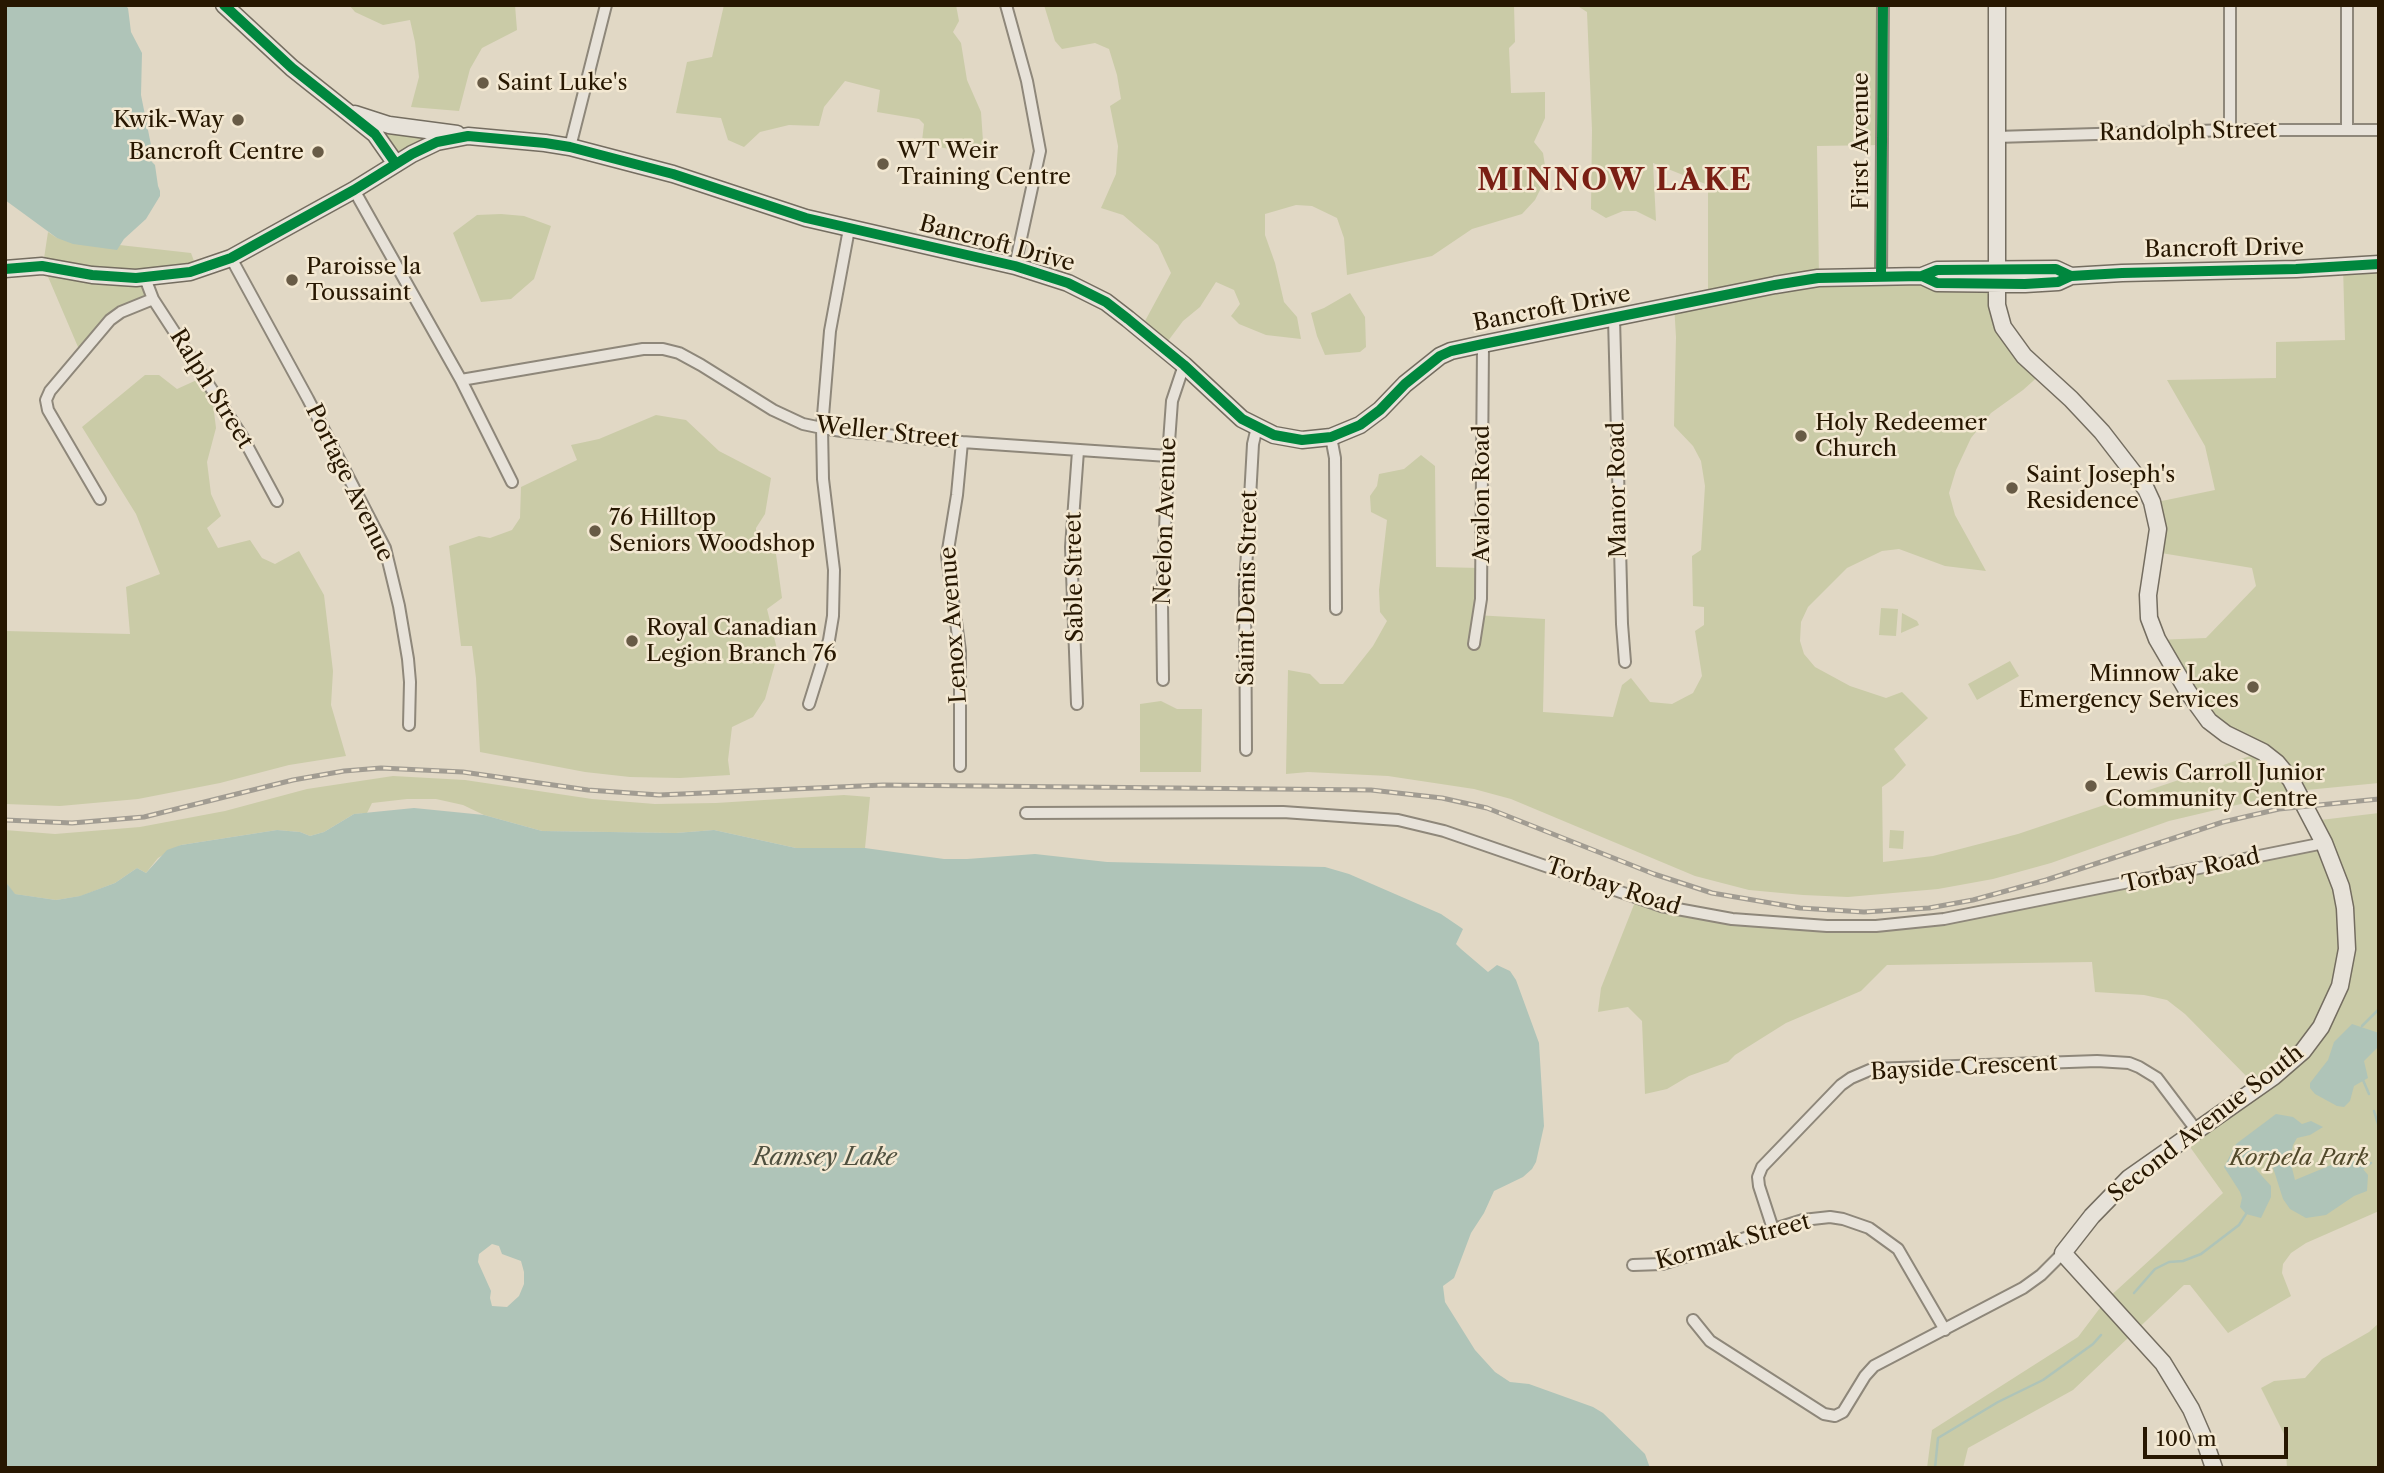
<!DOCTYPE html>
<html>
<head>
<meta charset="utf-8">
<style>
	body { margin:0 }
	#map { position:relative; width:2384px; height:1473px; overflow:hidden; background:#e1d8c5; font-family:"Libre Caslon Text",serif }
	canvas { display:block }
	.frame { position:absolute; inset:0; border:7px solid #271701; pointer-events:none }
	.scale { position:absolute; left:2143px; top:1427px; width:145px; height:32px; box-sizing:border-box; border:4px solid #271701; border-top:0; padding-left:9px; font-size:21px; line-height:24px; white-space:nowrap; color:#271701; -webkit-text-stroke:5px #f3e8d2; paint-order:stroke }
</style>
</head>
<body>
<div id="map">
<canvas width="2384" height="1473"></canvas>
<div class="frame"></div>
<div class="scale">100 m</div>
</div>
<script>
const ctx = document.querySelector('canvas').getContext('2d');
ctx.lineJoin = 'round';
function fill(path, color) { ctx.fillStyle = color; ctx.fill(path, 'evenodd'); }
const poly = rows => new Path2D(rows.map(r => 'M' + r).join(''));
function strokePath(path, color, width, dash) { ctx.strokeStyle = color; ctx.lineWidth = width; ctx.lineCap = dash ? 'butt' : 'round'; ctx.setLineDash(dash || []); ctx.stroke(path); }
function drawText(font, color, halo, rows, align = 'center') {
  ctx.font = font + ' "Libre Caslon Text",serif'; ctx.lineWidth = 5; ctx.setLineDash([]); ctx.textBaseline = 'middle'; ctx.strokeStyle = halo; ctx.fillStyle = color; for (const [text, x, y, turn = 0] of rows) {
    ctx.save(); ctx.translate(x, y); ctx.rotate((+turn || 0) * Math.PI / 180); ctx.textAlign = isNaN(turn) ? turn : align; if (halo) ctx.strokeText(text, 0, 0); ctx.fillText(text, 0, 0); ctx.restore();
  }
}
fill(poly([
	[349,5,515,5,517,30,482,48,470,69,459,111,411,107,419,77,415,42,410,20,383,25,355,12],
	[724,5,956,5,959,21,953,32,961,43,967,80,981,112,984,156,934,146,922,141,924,124,919,119,877,112,880,90,845,81,824,107,819,126,789,125,760,132,744,147,728,140,721,118,676,113,687,62,712,57],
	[1044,5,1514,5,1515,42,1509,48,1511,93,1545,92,1545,118,1534,142,1543,153,1546,172,1542,186,1535,200,1522,214,1472,229,1432,256,1347,275,1344,238,1337,218,1312,206,1296,205,1265,214,1265,235,1275,263,1284,302,1297,317,1301,339,1266,335,1239,324,1231,316,1240,304,1234,290,1216,282,1200,307,1183,321,1168,341,1145,321,1171,273,1158,245,1123,215,1101,208,1116,174,1118,146,1110,106,1121,99,1117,75,1109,49,1095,43,1062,49,1055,41],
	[1576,5,1882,5,1881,145,1817,146,1819,277,1997,284,1997,304,2042,373,2023,390,1991,413,1971,438,1956,470,1949,493,1955,515,1986,571,1945,566,1899,549,1882,551,1847,568,1808,607,1801,622,1800,641,1804,654,1815,667,1850,686,1886,698,1902,692,1928,718,1894,749,1906,765,1893,779,1882,787,1883,862,1933,856,2018,834,2262,752,2225,735,2156,640,2206,638,2256,586,2252,568,2155,552,2152,503,2215,490,2205,446,2167,380,2276,378,2276,342,2345,340,2343,266,2379,263,2379,783,2296,791,2169,821,2051,863,1993,879,1938,889,1848,897,1803,895,1749,890,1695,876,1511,799,1474,789,1388,776,1308,772,1286,774,1288,670,1310,674,1320,684,1343,684,1373,646,1387,621,1380,612,1379,590,1387,520,1371,512,1370,496,1377,486,1379,474,1404,469,1421,455,1435,466,1436,567,1480,568,1475,615,1545,619,1543,712,1613,717,1622,685,1631,678,1650,702,1672,704,1693,693,1702,676,1695,631,1704,625,1704,607,1693,606,1692,556,1701,550,1705,486,1701,461,1693,446,1674,426,1676,337,1674,304,1708,297,1708,185,1653,163,1656,221,1636,211,1623,211,1606,218,1591,209,1592,130,1587,12],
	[389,124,467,135,397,163,375,133],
	[501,214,524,216,551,226,534,279,511,299,481,302,453,233,477,215],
	[48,232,57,238,191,253,197,269,144,277,152,298,132,306,81,354,43,265],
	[1350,293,1365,317,1366,347,1360,352,1325,355,1317,336,1311,313,1324,308],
	[145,375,159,375,177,389,199,379,212,396,216,428,207,462,211,494,221,516,207,528,218,548,250,540,262,558,275,564,299,551,324,595,333,671,331,705,346,756,289,765,220,783,138,799,60,806,5,804,5,631,130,634,126,587,160,574,136,514,82,427],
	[656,415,686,420,719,451,771,478,765,514,756,528,756,541,776,554,782,598,767,609,778,653,765,699,753,717,732,727,728,760,730,775,680,778,630,777,585,772,480,752,476,678,472,646,461,646,449,546,479,536,490,538,512,530,520,518,521,487,577,460,571,445,599,439],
	[1881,608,1898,609,1896,636,1879,635],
	[1902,613,1917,621,1919,625,1901,633],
	[2010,661,2019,676,1977,700,1968,684],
	[1161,701,1177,709,1202,709,1201,772,1140,772,1140,704],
	[393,776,465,780,592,799,655,804,716,803,844,795,870,797,865,848,796,848,714,830,676,833,542,831,484,815,463,805,436,799,407,799,372,803,367,813,354,814,324,832,310,836,300,832,277,830,181,845,158,858,146,873,137,868,115,883,81,896,56,900,14,894,5,881,5,830,55,834,140,827,225,811,307,789],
	[2379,813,2379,1211,2306,1243,2291,1253,2283,1264,2282,1273,2291,1296,2228,1333,2190,1285,2184,1285,2073,1390,1968,1448,1963,1468,1927,1468,1932,1430,2078,1337,2106,1300,2223,1193,2185,1140,2257,1087,2185,1014,2167,1000,2144,995,2095,992,2092,962,1887,965,1861,991,1786,1023,1735,1055,1728,1062,1689,1076,1667,1089,1645,1094,1642,1021,1628,1007,1598,1012,1601,988,1637,897,1774,923,1910,922,2322,843,2312,821],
	[1890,830,1904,831,1903,849,1889,848],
	[2379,1323,2379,1468,2287,1468,2285,1436,2261,1388,2274,1381,2305,1378,2322,1359,2369,1332]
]), '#cacba7');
fill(poly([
	[5,5,124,5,128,8,131,32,142,53,141,95,151,145,151,161,155,165,158,186,160,191,160,196,146,219,124,239,117,250,73,244,57,238,5,200],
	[414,808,484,815,542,831,676,833,714,830,796,848,865,848,944,859,967,859,1035,854,1107,862,1325,867,1349,874,1441,914,1463,929,1456,944,1461,949,1488,972,1497,965,1510,971,1516,980,1539,1043,1544,1126,1536,1162,1532,1169,1523,1177,1494,1191,1484,1213,1471,1233,1454,1278,1443,1286,1445,1302,1475,1350,1495,1372,1510,1382,1529,1384,1593,1407,1603,1413,1645,1454,1650,1468,5,1468,5,881,15,894,56,900,80,896,115,883,137,868,146,873,167,850,181,845,277,830,300,832,310,836,324,832,354,814],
	[492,1244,499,1246,502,1254,521,1261,524,1272,524,1284,519,1296,507,1307,492,1306,490,1298,491,1291,478,1262,479,1254],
	[2352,1024,2379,1033,2379,1046,2364,1061,2368,1078,2354,1086,2350,1101,2344,1107,2337,1106,2315,1094,2310,1088,2310,1083,2328,1060,2334,1042],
	[2276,1114,2293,1117,2302,1124,2311,1121,2323,1127,2310,1135,2297,1138,2293,1145,2290,1160,2295,1180,2336,1163,2352,1160,2358,1163,2368,1175,2367,1191,2354,1196,2326,1215,2306,1218,2290,1209,2283,1199,2269,1155,2260,1153,2252,1159,2253,1166,2271,1186,2271,1197,2261,1218,2246,1214,2240,1207,2242,1198,2240,1192,2224,1167,2236,1144]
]), '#afc4b8');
strokePath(poly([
	[2362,1026,2379,1009],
	[2363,1080,2369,1094],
	[2374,1111,2378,1124],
	[2363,1168,2371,1163],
	[2134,1293,2155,1269,2169,1262,2183,1261,2201,1254,2239,1225,2246,1214],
	[1935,1468,1938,1438,1998,1402,2043,1380,2093,1344,2101,1335]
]), '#afc4b8', 2.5);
const street = poly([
	[1006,5,1027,81,1040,151,1015,266],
	[2347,5,2347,130],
	[2230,130,2230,5],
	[1996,137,2230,130,2379,130],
	[570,147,606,5],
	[354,190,461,380,512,482],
	[231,258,308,399,385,548,399,606,408,659,410,682,409,725],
	[1881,277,1883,5],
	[145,278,153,299,242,436,277,501],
	[1614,318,1622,624,1625,662],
	[461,380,643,349,663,349,679,353,701,365,773,410,803,424,822,428,842,431,962,442,1168,456],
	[1331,437,1335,458,1336,609],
	[100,499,48,410,46,400,50,391,110,320,121,312,153,299],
	[1474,644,1481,599,1483,344],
	[1163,680,1162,604,1168,456,1172,401,1184,365],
	[809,704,829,640,833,616,834,570,823,479,822,428,830,331,849,229],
	[1077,704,1071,547,1078,451],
	[1246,750,1245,588,1253,444,1257,427],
	[960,766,960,651,947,556,957,495,962,442],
	[1026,813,1283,812,1398,820,1444,831,1661,906,1732,919,1827,926,1876,926,1944,919,2324,843],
	[1773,1229,1759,1186,1758,1177,1762,1167,1841,1085,1851,1078,1872,1069,2097,1061,2129,1063,2139,1067,2157,1078,2197,1131],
	[1633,1265,1662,1264,1803,1220,1830,1217,1843,1219,1869,1228,1898,1249,1945,1330],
	[1693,1320,1710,1341,1824,1414,1835,1416,1843,1412,1865,1376,1874,1366,2023,1288,2041,1275,2063,1253]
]);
const secondary = poly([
	[224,5,292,68,375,134,396,164],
	[1997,5,1997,305,2003,327,2024,356,2071,399,2102,432,2146,489,2152,502,2158,529,2148,595,2149,618,2157,639,2188,692,2209,721,2226,734,2263,752,2277,763,2291,780,2324,843,2341,887,2345,908,2347,949,2340,986,2321,1027,2303,1051,2273,1077,2129,1178,2092,1216,2063,1253,2163,1363,2191,1409,2204,1439,2214,1468],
	[355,114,389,125,457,134],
	[5,269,42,266,92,275,136,278,190,272,231,258,354,190,412,154,437,142,468,136,545,143,570,147,673,174,806,218,1015,266,1068,283,1106,302,1128,319,1184,365,1242,419,1274,435,1302,440,1331,437,1360,425,1380,410,1405,384,1440,356,1451,351,1483,344,1775,285,1818,278,1922,276,1937,270,2056,269,2071,276],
	[1922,276,1937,283,2025,284,2058,282,2071,276,2122,273,2296,269,2379,264]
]);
strokePath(street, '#8e877a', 14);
strokePath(secondary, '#746d60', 19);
strokePath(street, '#e7e2d9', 10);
strokePath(secondary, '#e7e2d9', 16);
const rail = poly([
	[5,820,72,823,144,817,293,780,344,771,381,768,463,772,588,790,659,795,883,785,1371,790,1442,798,1487,808,1654,874,1712,893,1800,908,1864,912,1929,908,1973,900,2046,880,2223,822,2279,809,2379,799]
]);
strokePath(rail, '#a19c92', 5);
strokePath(rail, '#f3e8d2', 2.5, [8]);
strokePath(poly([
	[224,5,292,68,375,134,396,164],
	[5,269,42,266,92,275,136,278,190,272,231,258,354,190,412,154,437,142,468,136,545,143,570,147,673,174,806,218,1015,266,1068,283,1106,302,1128,319,1184,365,1242,419,1274,435,1302,440,1331,437,1360,425,1380,410,1405,384,1440,356,1451,351,1483,344,1775,285,1818,278,1922,276,1937,270,2056,269,2071,276],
	[1922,276,1937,283,2025,284,2058,282,2071,276,2122,273,2296,269,2379,264],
	[1881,277,1883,5]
]), '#00873e', 10);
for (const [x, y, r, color] of [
	[483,83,7,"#685b46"],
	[238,120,7,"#685b46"],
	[318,152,7,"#685b46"],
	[883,164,7,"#685b46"],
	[292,280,7,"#685b46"],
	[1801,436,7,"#685b46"],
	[2012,488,7,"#685b46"],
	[595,531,7,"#685b46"],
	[632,641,7,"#685b46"],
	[2253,687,7,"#685b46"],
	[2091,786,7,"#685b46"]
]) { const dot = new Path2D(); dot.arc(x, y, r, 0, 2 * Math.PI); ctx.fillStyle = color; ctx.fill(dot); strokePath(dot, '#f3e8d2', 2.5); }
drawText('23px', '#271701', '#f3e8d2', [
	["Saint Luke's",497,83],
	["Kwik-Way",224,120,"right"],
	["WT Weir",897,151],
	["Training Centre",897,177],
	["Bancroft Centre",304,152,"right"],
	["Paroisse la",306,267],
	["Toussaint",306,293],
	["Holy Redeemer",1815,423],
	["Church",1815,449],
	["Saint Joseph's",2026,475],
	["Residence",2026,501],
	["76 Hilltop",609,518],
	["Seniors Woodshop",609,544],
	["Royal Canadian",646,628],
	["Legion Branch 76",646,654],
	["Minnow Lake",2239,674,"right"],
	["Emergency Services",2239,700,"right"],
	["Lewis Carroll Junior",2105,773],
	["Community Centre",2105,799]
], 'left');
drawText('23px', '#271701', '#f3e8d2', [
	["Randolph Street",2188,132,-1],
	["First Avenue",1861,141,-90],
	["Bancroft Drive",997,244,15],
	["Bancroft Drive",2224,249,-1],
	["Bancroft Drive",1552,309,-11],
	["Ralph Street",211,389,58],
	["Weller Street",887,433,6],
	["Portage Avenue",349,483,64],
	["Manor Road",1618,490,-91],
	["Avalon Road",1482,494,-90],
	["Neelon Avenue",1166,521,-88],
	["Sable Street",1075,577,-91],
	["Saint Denis Street",1248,588,-89],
	["Lenox Avenue",954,625,-94],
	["Torbay Road",2191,871,-12],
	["Torbay Road",1613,887,18],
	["Bayside Crescent",1964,1068,-3],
	["Second Avenue South",2206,1124,-38],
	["Kormak Street",1733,1242,-15]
]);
drawText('italic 23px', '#524a2c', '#f3e8d2', [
	["Korpela Park",2299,1158]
]);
drawText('italic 24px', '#4f503f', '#f3e8d2', [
	["Ramsey Lake",825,1158]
]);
ctx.letterSpacing = '2px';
drawText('bold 30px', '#7a1f14', '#f3e8d2', [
	["MINNOW LAKE",1615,181]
]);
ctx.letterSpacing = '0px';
</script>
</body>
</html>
